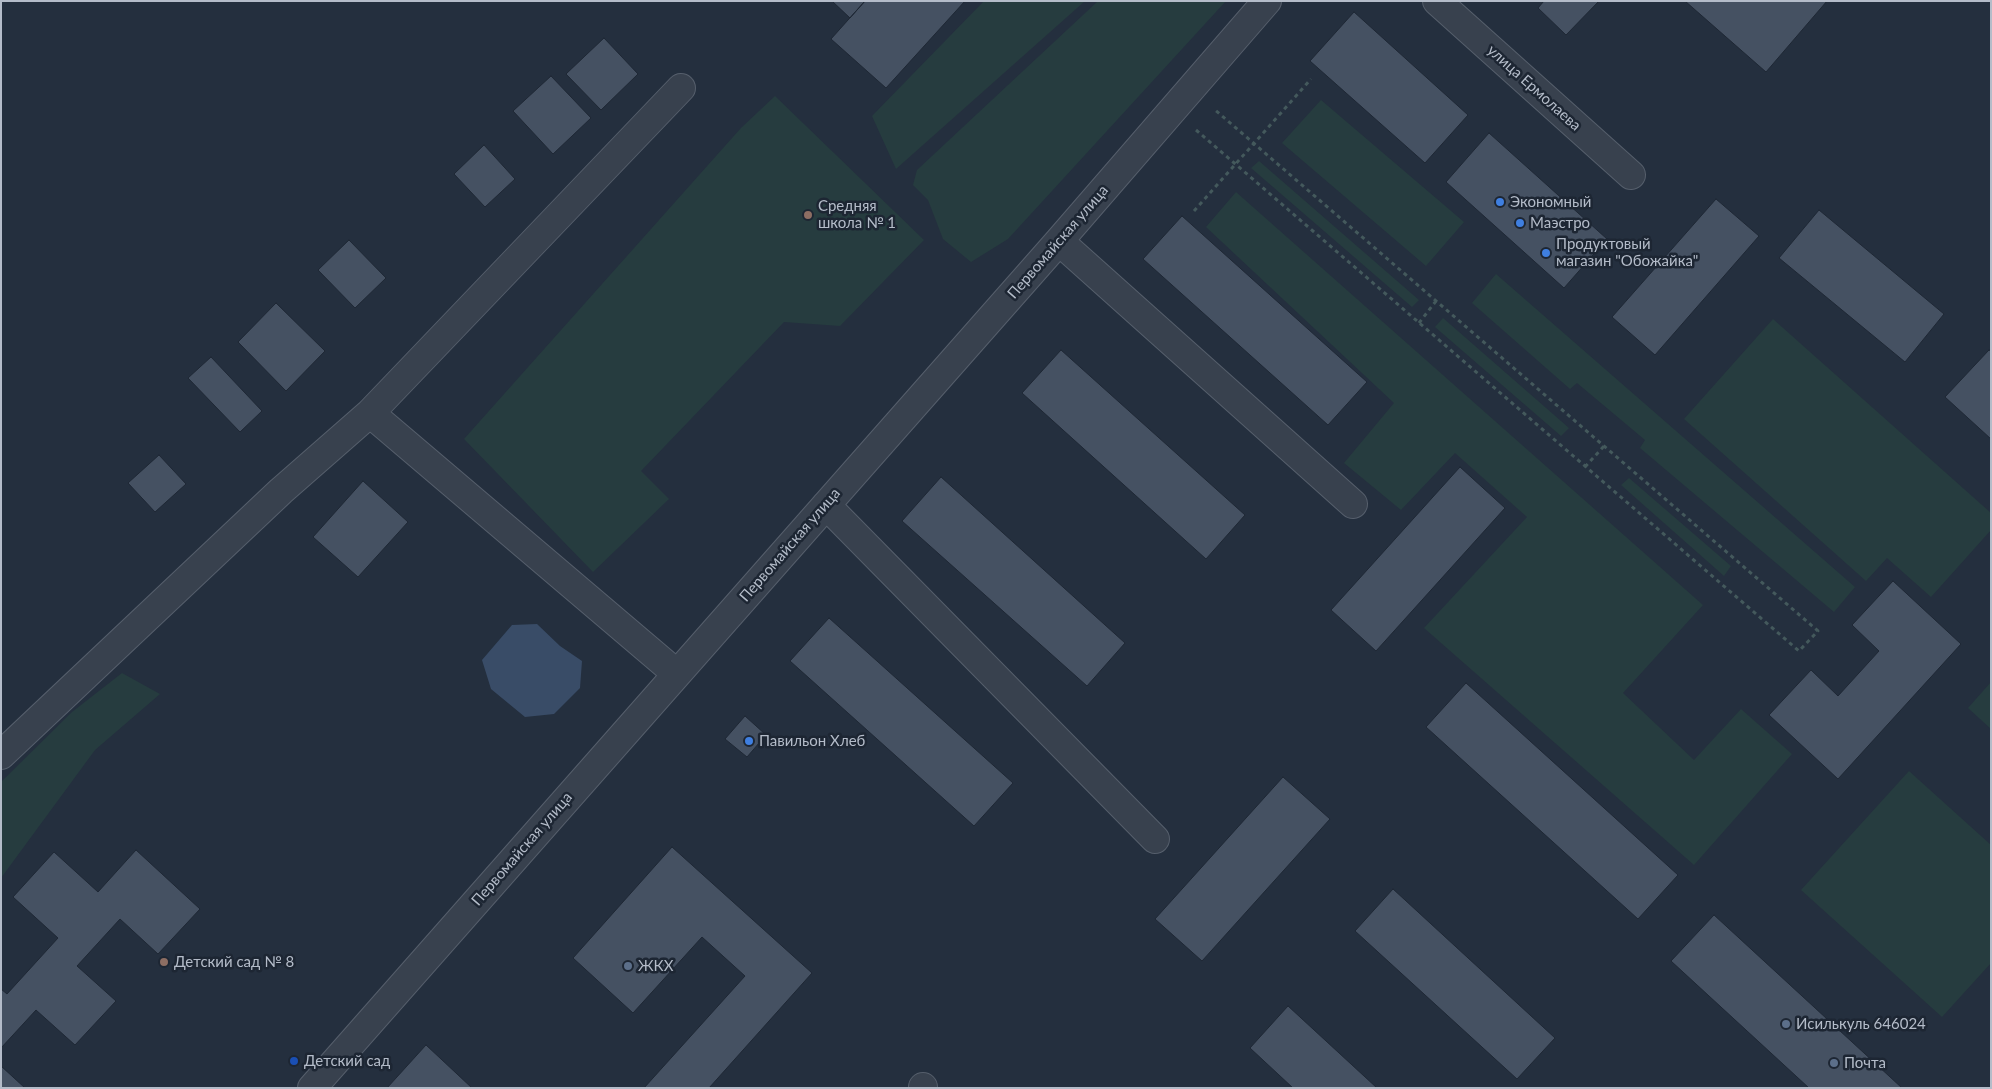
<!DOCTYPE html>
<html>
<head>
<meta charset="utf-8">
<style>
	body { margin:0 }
	#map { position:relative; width:1992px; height:1089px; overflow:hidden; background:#242f3e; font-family:Lato,sans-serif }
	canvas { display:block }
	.frame { position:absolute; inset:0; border:2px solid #b4bcc9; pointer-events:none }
</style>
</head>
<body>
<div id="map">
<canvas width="1992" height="1089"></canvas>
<div class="frame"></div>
</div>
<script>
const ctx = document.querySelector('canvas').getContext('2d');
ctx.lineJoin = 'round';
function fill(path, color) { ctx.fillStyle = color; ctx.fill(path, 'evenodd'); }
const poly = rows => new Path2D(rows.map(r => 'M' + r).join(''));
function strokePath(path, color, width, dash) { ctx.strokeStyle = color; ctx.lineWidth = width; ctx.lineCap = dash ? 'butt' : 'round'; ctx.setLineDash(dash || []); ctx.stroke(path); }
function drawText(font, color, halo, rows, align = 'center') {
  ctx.font = font + ' Lato,sans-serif'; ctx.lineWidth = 5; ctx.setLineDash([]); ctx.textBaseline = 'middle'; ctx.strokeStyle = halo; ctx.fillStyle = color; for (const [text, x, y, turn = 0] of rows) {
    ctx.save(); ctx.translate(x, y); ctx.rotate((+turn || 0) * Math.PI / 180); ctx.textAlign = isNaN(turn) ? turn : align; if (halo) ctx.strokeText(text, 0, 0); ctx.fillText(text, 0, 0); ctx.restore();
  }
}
fill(poly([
	[984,1,1085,1,896,169,872,116],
	[1098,1,1226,1,1008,239,971,262,943,239,928,200,913,185,917,170],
	[775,96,924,240,840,326,784,322,641,471,669,499,593,572,464,439,741,128],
	[1321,100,1464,222,1426,266,1282,143],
	[1259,161,1419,300,1412,307,1251,168],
	[1236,192,1703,605,1623,693,1694,760,1741,709,1792,754,1694,865,1424,628,1527,517,1455,453,1401,510,1344,463,1394,403,1206,227],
	[1496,274,1855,587,1834,612,1640,448,1645,440,1577,383,1570,389,1472,303],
	[1443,318,1569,428,1561,436,1435,327],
	[1773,319,1991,513,1991,530,1931,597,1887,558,1866,581,1684,419],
	[1629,478,1731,566,1724,576,1621,485],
	[122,673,160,694,95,750,1,878,1,782,72,712],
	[1991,682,1991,729,1968,708],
	[1909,771,1991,845,1991,963,1942,1017,1801,890]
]), '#263c3f');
fill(poly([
	[537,624,560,646,582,661,580,688,554,714,525,717,491,689,482,660,512,625]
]), '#394c67');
const building = poly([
	[832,1,865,1,850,18,832,1],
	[865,1,965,1,886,88,831,39,865,1],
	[1544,1,1599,1,1566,35,1538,8,1544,1],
	[1685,1,1827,1,1766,72,1685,1],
	[1354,12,1468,115,1425,163,1310,61,1354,12],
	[604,38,638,74,601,110,566,74,604,38],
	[551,76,591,118,553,154,513,111,551,76],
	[1489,133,1607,239,1564,288,1446,182,1489,133],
	[484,145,515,179,485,207,454,174,484,145],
	[1716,199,1759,236,1655,355,1612,317,1716,199],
	[1819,210,1944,314,1905,362,1779,258,1819,210],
	[1182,216,1367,382,1328,425,1143,259,1182,216],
	[349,240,386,278,355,308,318,270,349,240],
	[276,303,325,351,286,391,238,342,276,303],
	[1061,350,1245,515,1206,559,1022,393,1061,350],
	[1989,350,1991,351,1991,439,1945,397,1989,350],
	[211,357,262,411,240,432,188,378,211,357],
	[159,455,186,484,155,512,128,483,159,455],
	[1460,467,1505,508,1376,651,1331,610,1460,467],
	[941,477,1125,643,1087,686,902,521,941,477],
	[363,481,408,522,358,577,313,537,363,481],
	[1893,581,1961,644,1838,779,1769,715,1811,670,1838,696,1879,651,1852,625,1893,581],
	[829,618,1013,783,974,826,790,661,829,618],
	[1466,683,1678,875,1638,919,1426,727,1466,683],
	[745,716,766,735,747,757,725,739,745,716],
	[1283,777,1330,819,1202,961,1155,919,1283,777],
	[672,847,812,973,709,1088,644,1088,745,976,702,937,633,1013,573,958,672,847],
	[136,850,200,909,158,954,120,919,77,966,116,1001,75,1045,36,1010,1,1048,1,989,7,994,58,938,13,897,54,852,98,892,136,850],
	[1393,889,1555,1038,1517,1079,1355,931,1393,889],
	[1714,915,1902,1088,1809,1088,1671,961,1714,915],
	[1288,1006,1377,1088,1293,1088,1250,1048,1288,1006],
	[426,1045,472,1088,387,1088,426,1045],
	[1,1066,25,1088,1,1088,1,1066]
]);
fill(building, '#455162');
strokePath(building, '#1f2835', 1);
const minor = poly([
	[1437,1,1631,175],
	[1059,241,1353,504],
	[370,413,677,674],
	[826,505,1155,839],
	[1,755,281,491,370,413,681,88],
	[923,1087,923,1088],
	[312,1088,1059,241,1267,1]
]);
strokePath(minor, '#565f6c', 30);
strokePath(poly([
	[1196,130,1799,651,1818,631,1214,109],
	[1194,211,1311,79],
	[1419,323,1436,301],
	[1585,467,1604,446]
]), '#44595c', 3, [4, 4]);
strokePath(minor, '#38414e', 28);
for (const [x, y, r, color] of [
	[1500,202,5,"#3f7fe0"],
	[808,215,5,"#8d6e63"],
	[1520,223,5,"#3f7fe0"],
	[1546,253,5,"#3f7fe0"],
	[749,741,5,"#3f7fe0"],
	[164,962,5,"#8d6e63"],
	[628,966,5,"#5c6f8a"],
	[1786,1024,5,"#5c6f8a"],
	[294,1061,5,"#1a4fb4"],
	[1834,1063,5,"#5c6f8a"]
]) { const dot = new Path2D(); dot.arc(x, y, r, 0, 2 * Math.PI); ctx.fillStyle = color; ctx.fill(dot); strokePath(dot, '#1d2633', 2); }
drawText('15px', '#b4bcc9', '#1d2633', [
	["улица Ермолаева",1534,88,42],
	["Первомайская улица",1058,242,-49],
	["Первомайская улица",790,545,-49],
	["Первомайская улица",522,849,-49]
]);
drawText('15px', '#b4bcc9', '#1d2633', [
	["Экономный",1510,202],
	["Средняя",818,206],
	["школа № 1",818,223],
	["Маэстро",1530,223],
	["Продуктовый",1556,244],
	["магазин \"Обожайка\"",1556,261],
	["Павильон Хлеб",759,741],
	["Детский сад № 8",174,962],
	["ЖКХ",638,966],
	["Исилькуль 646024",1796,1024],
	["Детский сад",304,1061],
	["Почта",1844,1063]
], 'left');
</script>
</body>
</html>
